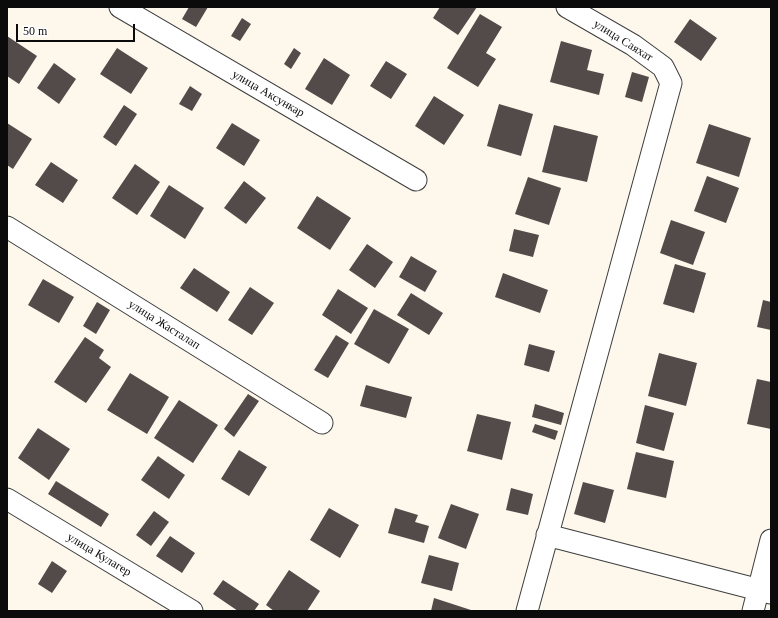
<!DOCTYPE html>
<html>
<head>
<meta charset="utf-8">
<style>
	body { margin:0 }
	#map { position:relative; width:778px; height:618px; overflow:hidden; background:#fdf7ec; font-family:"Times New Roman",serif }
	canvas { display:block }
	.frame { position:absolute; inset:0; border:8px solid #0b0b0b; pointer-events:none }
	.scale { position:absolute; left:16px; top:24px; width:119px; height:18px; box-sizing:border-box; border:2px solid #0b0b0b; border-top:0; padding-left:5px; font-size:12px; line-height:14px; white-space:nowrap; color:#0b0b0b; -webkit-text-stroke:3px #fff; paint-order:stroke }
</style>
</head>
<body>
<div id="map">
<canvas width="778" height="618"></canvas>
<div class="frame"></div>
<div class="scale">50 m</div>
</div>
<script>
const ctx = document.querySelector('canvas').getContext('2d');
ctx.lineJoin = 'round';
function fill(path, color) { ctx.fillStyle = color; ctx.fill(path, 'evenodd'); }
const poly = rows => new Path2D(rows.map(r => 'M' + r).join(''));
function strokePath(path, color, width, dash) { ctx.strokeStyle = color; ctx.lineWidth = width; ctx.lineCap = dash ? 'butt' : 'round'; ctx.setLineDash(dash || []); ctx.stroke(path); }
function drawText(font, color, halo, rows, align = 'center') {
  ctx.font = font + ' "Times New Roman",serif'; ctx.lineWidth = 4; ctx.setLineDash([]); ctx.textBaseline = 'middle'; ctx.strokeStyle = halo; ctx.fillStyle = color; for (const [text, x, y, turn = 0] of rows) {
    ctx.save(); ctx.translate(x, y); ctx.rotate((+turn || 0) * Math.PI / 180); ctx.textAlign = isNaN(turn) ? turn : align; if (halo) ctx.strokeText(text, 0, 0); ctx.fillText(text, 0, 0); ctx.restore();
  }
}
fill(poly([
	[189,7,208,7,196,27,182,19],
	[440,7,477,7,458,35,433,18],
	[480,14,502,27,486,53,496,59,478,87,447,68],
	[242,18,251,24,240,41,231,36],
	[690,19,717,38,701,61,674,42],
	[7,36,37,56,19,84,7,76],
	[561,41,592,50,587,70,604,74,599,95,550,82],
	[117,48,148,68,131,94,100,74],
	[294,48,301,53,291,69,284,64],
	[324,58,350,75,332,105,305,89],
	[386,61,407,74,391,99,370,86],
	[54,63,76,79,59,104,37,88],
	[632,72,649,77,642,102,625,97],
	[190,86,202,94,192,111,179,104],
	[434,96,464,115,444,145,415,126],
	[499,104,533,114,521,156,487,146],
	[124,105,137,114,116,146,103,137],
	[7,123,32,139,13,169,7,165],
	[232,123,260,140,244,166,216,148],
	[709,124,751,138,739,177,696,163],
	[554,125,598,136,587,182,542,172],
	[51,162,78,180,63,203,35,185],
	[135,164,160,182,137,215,112,198],
	[707,176,739,188,726,223,694,211],
	[528,177,561,188,549,225,515,214],
	[244,181,266,198,246,224,224,208],
	[169,185,204,208,185,239,150,216],
	[317,196,351,218,330,250,297,228],
	[671,220,705,232,693,265,660,253],
	[514,229,539,235,533,257,509,251],
	[367,244,393,262,375,288,349,270],
	[411,256,437,271,425,292,399,277],
	[675,264,706,273,694,313,663,304],
	[194,268,230,292,217,312,180,288],
	[503,273,548,290,540,313,495,297],
	[43,279,74,297,59,323,28,305],
	[250,287,274,303,252,335,228,320],
	[338,289,368,308,351,334,322,315],
	[411,293,443,313,429,335,397,315],
	[763,300,771,302,771,330,757,327],
	[97,302,110,310,96,334,83,326],
	[374,309,409,329,389,364,354,344],
	[336,335,349,343,328,378,314,370],
	[85,337,104,350,99,358,111,367,86,403,54,382],
	[529,344,555,351,549,372,524,365],
	[659,353,697,363,686,406,648,396],
	[130,373,169,397,147,434,107,410],
	[757,379,771,382,771,429,747,424],
	[366,385,412,397,406,418,360,406],
	[248,394,259,401,234,437,224,429],
	[179,400,218,425,193,463,154,438],
	[535,404,564,413,561,425,532,417],
	[645,405,674,413,664,451,636,443],
	[477,414,511,422,502,460,467,451],
	[535,424,558,431,555,440,532,432],
	[38,428,70,449,49,480,18,458],
	[239,450,267,467,249,496,221,479],
	[636,452,674,461,666,498,627,489],
	[158,456,185,475,169,499,141,480],
	[56,481,109,514,101,527,48,494],
	[583,482,614,490,605,523,574,514],
	[511,488,533,494,528,515,506,510],
	[451,504,479,514,466,549,438,538],
	[329,508,359,525,340,558,310,540],
	[395,508,418,515,415,522,429,526,424,543,388,533],
	[154,511,169,522,151,546,136,535],
	[170,536,195,553,182,573,156,556],
	[429,555,459,563,452,591,421,583],
	[52,561,67,571,52,593,38,584],
	[289,570,320,591,307,611,274,611,266,605],
	[223,580,259,604,254,611,238,611,213,594],
	[434,598,474,611,431,611]
]), '#534b49');
const minor = poly([
	[120,7,416,180],
	[7,227,322,423],
	[7,499,192,611],
	[547,535,771,593],
	[527,611,671,83,663,67,633,45,567,7],
	[753,611,771,540]
]);
strokePath(minor, '#3e3e3e', 23);
strokePath(minor, '#fff', 21);
drawText('12px', '#0b0b0b', '#fff', [
	["улица Саяхат",623,41,32],
	["улица Аксункар",268,94,30],
	["улица Жасталап",164,325,32],
	["улица Кулагер",99,555,31]
]);
</script>
</body>
</html>
